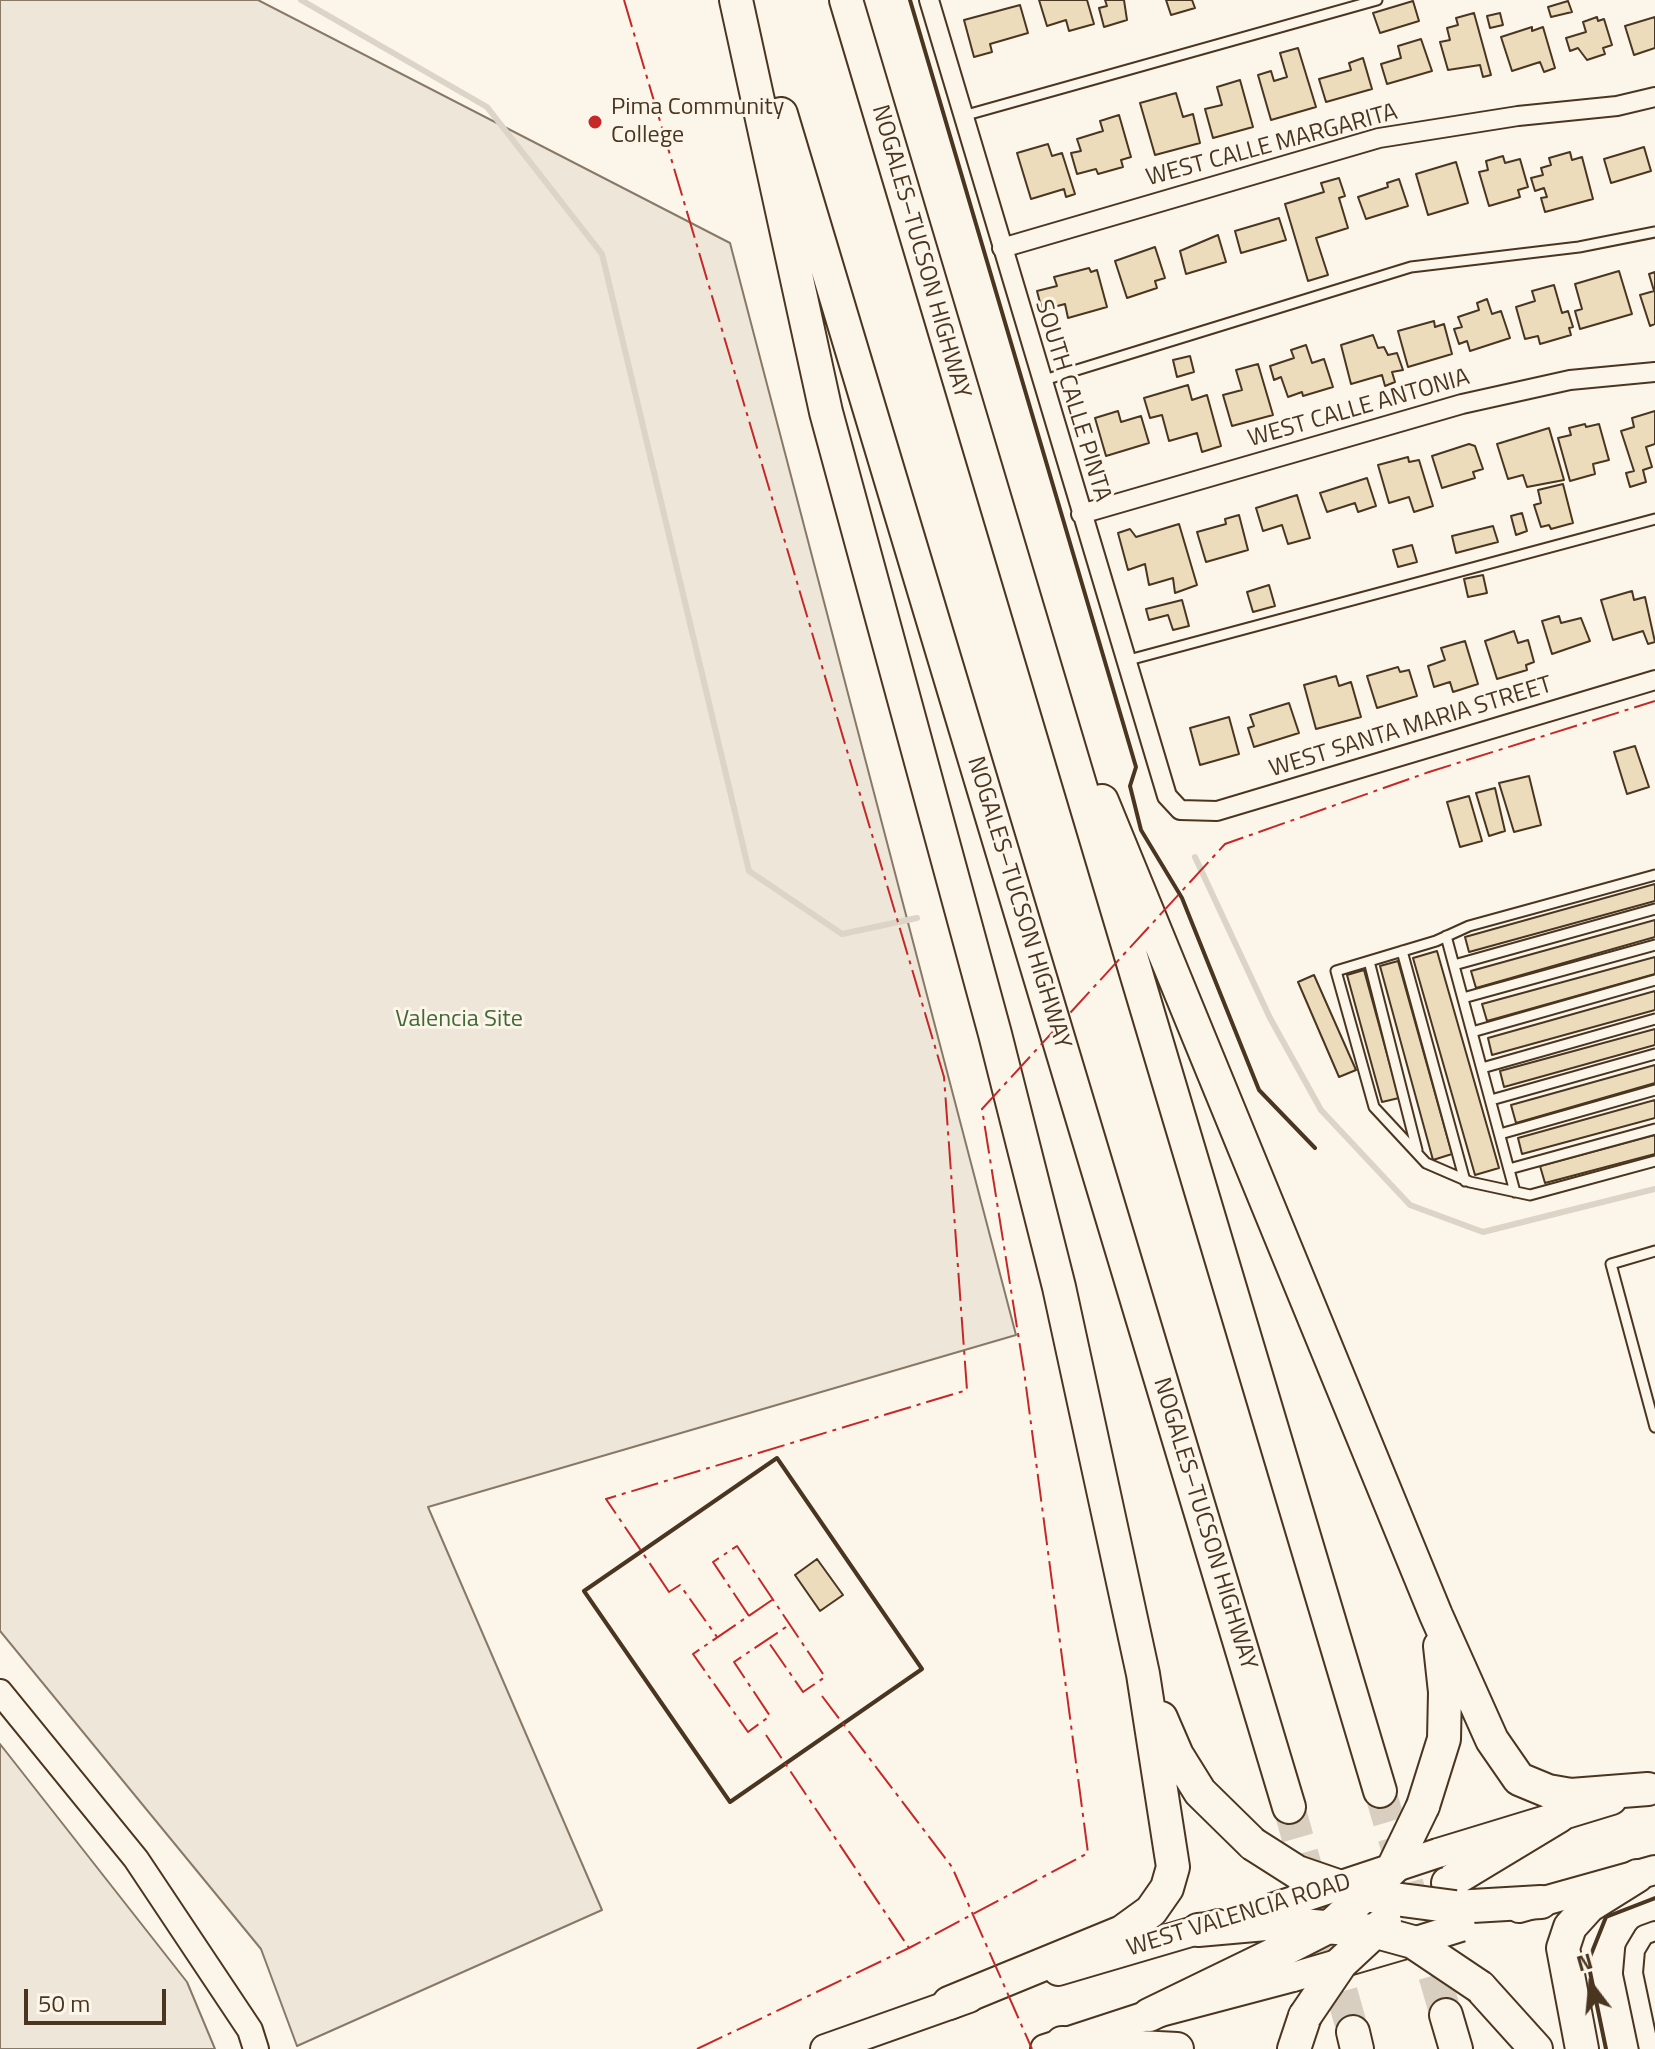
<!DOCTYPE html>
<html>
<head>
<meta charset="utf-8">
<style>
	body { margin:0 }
	#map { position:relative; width:1655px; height:2049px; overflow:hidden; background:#fbf6e9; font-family:"Titillium Web",sans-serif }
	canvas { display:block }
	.north { position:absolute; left:1551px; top:1945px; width:80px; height:80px; -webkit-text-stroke:6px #fbf6e9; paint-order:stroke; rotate:344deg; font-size:22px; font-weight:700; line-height:32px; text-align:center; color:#4a3520 }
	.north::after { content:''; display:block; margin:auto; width:28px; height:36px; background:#4a3520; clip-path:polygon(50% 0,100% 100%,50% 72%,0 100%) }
	.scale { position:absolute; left:24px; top:1989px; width:142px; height:36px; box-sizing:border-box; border:4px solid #4a3520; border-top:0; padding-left:10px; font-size:24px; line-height:28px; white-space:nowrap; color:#4a3520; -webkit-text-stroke:6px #fbf6e9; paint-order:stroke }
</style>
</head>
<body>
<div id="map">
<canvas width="1655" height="2049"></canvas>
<div class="north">N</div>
<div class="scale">50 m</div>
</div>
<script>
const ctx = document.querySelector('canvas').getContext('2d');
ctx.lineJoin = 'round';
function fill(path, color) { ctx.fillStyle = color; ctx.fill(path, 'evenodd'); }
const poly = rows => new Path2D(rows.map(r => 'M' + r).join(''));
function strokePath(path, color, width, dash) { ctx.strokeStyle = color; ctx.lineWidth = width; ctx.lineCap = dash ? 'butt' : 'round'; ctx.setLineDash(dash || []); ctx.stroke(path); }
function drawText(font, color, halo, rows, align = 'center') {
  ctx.font = font + ' "Titillium Web",sans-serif'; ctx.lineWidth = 6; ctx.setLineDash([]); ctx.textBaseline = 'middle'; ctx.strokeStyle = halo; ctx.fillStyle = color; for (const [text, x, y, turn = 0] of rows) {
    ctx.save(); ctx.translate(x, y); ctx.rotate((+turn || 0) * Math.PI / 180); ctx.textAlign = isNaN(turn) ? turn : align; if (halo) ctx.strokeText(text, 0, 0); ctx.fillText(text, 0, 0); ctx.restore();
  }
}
const green = poly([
	[0,0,258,0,730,243,1016,1335,428,1507,602,1910,297,2046,261,1949,0,1631,0,0],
	[0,1744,187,1982,215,2049,0,2049,0,1744]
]);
fill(green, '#ede6d9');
strokePath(green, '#887966', 2);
strokePath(poly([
	[301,0,487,107,602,254,749,871,842,934,917,918],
	[1195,857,1270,1018,1321,1110,1410,1205,1483,1232,1655,1189]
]), '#dcd4c6', 6);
const building = poly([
	[1039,0,1087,0,1094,24,1069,31,1066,20,1047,26,1039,0],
	[1105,0,1124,0,1127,20,1104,27,1099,8,1107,6,1105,0],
	[1166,0,1192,0,1195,8,1171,15,1166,0],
	[1413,1,1419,21,1380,33,1373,13,1413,1],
	[1568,1,1572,12,1551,17,1548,7,1568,1],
	[1020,5,1028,33,990,44,992,52,974,57,964,20,1020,5],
	[1474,13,1491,75,1483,77,1480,65,1448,70,1440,42,1450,40,1447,28,1458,25,1456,18,1474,13],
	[1500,13,1503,25,1490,28,1487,16,1500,13],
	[1597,17,1598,21,1604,19,1612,45,1603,48,1605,54,1587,60,1578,48,1570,51,1566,38,1586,32,1583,22,1597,17],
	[1655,17,1655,48,1634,55,1625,26,1655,17],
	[1532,27,1532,31,1543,27,1555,68,1544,72,1540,62,1512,71,1501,37,1532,27],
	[1421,39,1432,71,1387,84,1381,64,1401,58,1398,46,1421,39],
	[1298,48,1316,107,1271,120,1258,75,1271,71,1274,81,1287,77,1280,53,1298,48],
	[1363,58,1372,89,1326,102,1319,79,1351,70,1349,63,1363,58],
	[1240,80,1253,127,1213,138,1205,109,1222,105,1217,87,1240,80],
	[1176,93,1183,117,1193,114,1200,143,1155,155,1140,103,1176,93],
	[1119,115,1131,157,1121,160,1123,167,1098,174,1096,169,1077,174,1071,153,1081,151,1077,139,1103,131,1100,121,1119,115],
	[1048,144,1052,156,1062,153,1075,194,1066,197,1064,189,1031,199,1017,153,1048,144],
	[1644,147,1651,171,1611,183,1604,159,1644,147],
	[1570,152,1572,160,1582,157,1593,199,1545,212,1541,198,1547,197,1544,188,1535,191,1531,178,1543,175,1541,168,1551,165,1549,158,1570,152],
	[1503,156,1505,163,1520,159,1528,187,1518,190,1520,197,1489,206,1479,172,1488,170,1486,161,1503,156],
	[1456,162,1468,203,1428,215,1416,174,1456,162],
	[1339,178,1345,196,1339,198,1348,228,1316,238,1328,275,1308,281,1285,204,1324,192,1321,183,1339,178],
	[1399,179,1408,206,1366,219,1358,197,1388,187,1387,183,1399,179],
	[1279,218,1286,240,1241,253,1235,231,1279,218],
	[1218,235,1226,262,1186,274,1180,251,1218,235],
	[1155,247,1165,278,1155,281,1157,288,1127,298,1115,261,1155,247],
	[1089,268,1091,272,1097,270,1107,307,1068,318,1065,304,1042,310,1037,291,1057,286,1054,277,1089,268],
	[1619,271,1632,314,1580,329,1575,311,1582,309,1575,284,1619,271],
	[1655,272,1655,324,1650,326,1640,295,1654,291,1649,274,1655,272],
	[1554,285,1562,313,1568,311,1573,327,1569,328,1571,335,1540,344,1538,336,1525,339,1516,307,1535,301,1532,291,1554,285],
	[1487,299,1492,314,1501,311,1510,338,1470,351,1467,341,1459,344,1454,329,1462,327,1458,317,1479,310,1477,303,1487,299],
	[1434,321,1435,327,1444,324,1452,354,1408,367,1398,331,1434,321],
	[1373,335,1378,348,1384,347,1388,355,1397,353,1403,370,1392,372,1395,382,1385,386,1382,375,1351,384,1341,345,1373,335],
	[1306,345,1312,363,1324,359,1333,387,1303,396,1302,392,1288,397,1281,377,1274,380,1270,366,1294,358,1291,350,1306,345],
	[1190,356,1194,372,1177,377,1173,360,1190,356],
	[1258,364,1273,415,1232,426,1223,395,1242,390,1236,370,1258,364],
	[1188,385,1192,400,1207,395,1221,446,1202,452,1197,433,1169,441,1162,415,1150,418,1144,398,1188,385],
	[1118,411,1121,422,1141,416,1149,443,1106,456,1095,418,1118,411],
	[1655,411,1655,444,1646,447,1652,467,1643,470,1646,482,1630,487,1626,473,1634,471,1621,431,1634,427,1632,418,1655,411],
	[1585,424,1586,427,1599,424,1609,460,1593,464,1595,474,1570,481,1558,438,1571,435,1569,428,1585,424],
	[1549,428,1564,480,1527,487,1523,475,1508,479,1497,444,1549,428],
	[1469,444,1475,446,1483,469,1473,472,1475,478,1442,488,1432,456,1469,444],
	[1408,457,1409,462,1419,460,1433,506,1414,512,1409,497,1389,503,1378,465,1408,457],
	[1367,478,1376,506,1358,512,1355,503,1327,512,1320,493,1367,478],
	[1563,484,1573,523,1551,529,1549,525,1541,527,1534,505,1541,503,1538,490,1563,484],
	[1297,495,1310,538,1288,544,1282,525,1263,531,1256,508,1297,495],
	[1522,513,1527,531,1516,535,1511,516,1522,513],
	[1239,515,1248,550,1206,562,1197,532,1226,524,1225,519,1239,515],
	[1179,524,1197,585,1175,593,1173,578,1149,585,1145,564,1128,570,1118,533,1130,529,1136,537,1179,524],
	[1493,526,1498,542,1456,553,1452,536,1493,526],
	[1412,545,1417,562,1398,567,1393,550,1412,545],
	[1483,575,1487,593,1468,597,1464,579,1483,575],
	[1269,585,1275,606,1253,612,1247,592,1269,585],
	[1632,591,1634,600,1645,597,1655,642,1648,644,1643,631,1613,640,1601,600,1632,591],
	[1182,600,1189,626,1173,630,1168,615,1149,620,1146,609,1182,600],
	[1559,616,1561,623,1581,618,1590,641,1552,654,1542,621,1559,616],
	[1514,631,1518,643,1528,640,1534,662,1526,665,1527,670,1497,679,1485,641,1514,631],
	[1465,641,1478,684,1453,692,1450,682,1434,687,1428,666,1445,660,1441,648,1465,641],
	[1398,667,1400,672,1409,670,1417,696,1377,708,1367,676,1398,667],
	[1336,676,1339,686,1351,682,1361,717,1316,729,1304,685,1336,676],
	[1289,703,1299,733,1254,747,1248,728,1254,726,1250,715,1289,703],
	[1229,717,1239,754,1200,765,1190,728,1229,717],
	[1635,746,1649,787,1627,794,1614,752,1635,746],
	[1529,776,1541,825,1514,832,1499,783,1529,776],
	[1495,788,1505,831,1489,836,1476,793,1495,788],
	[1469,796,1482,841,1460,847,1447,802,1469,796],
	[1655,884,1655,901,1469,952,1465,937,1655,884],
	[1655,920,1655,937,1476,988,1471,971,1655,920],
	[1437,951,1499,1168,1475,1175,1413,958,1437,951],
	[1655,957,1655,974,1487,1021,1482,1004,1655,957],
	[1398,961,1452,1154,1433,1160,1380,966,1398,961],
	[1364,970,1399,1098,1382,1102,1347,975,1364,970],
	[1314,975,1356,1070,1339,1077,1298,982,1314,975],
	[1655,991,1655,1010,1492,1055,1488,1038,1655,991],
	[1655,1029,1655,1045,1504,1087,1500,1071,1655,1029],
	[1655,1065,1655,1083,1516,1123,1511,1105,1655,1065],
	[1655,1100,1655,1118,1522,1154,1518,1138,1655,1100],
	[1655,1135,1655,1154,1545,1183,1540,1166,1655,1135],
	[817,1559,843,1595,820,1611,795,1575,817,1559]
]);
fill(building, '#ecdcbc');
strokePath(building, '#4a3520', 2);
strokePath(poly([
	[1380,1791,1446,2015],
	[1289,1807,1353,2032]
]), '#d8cfc1', 32, [32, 16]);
const lane = poly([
	[963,116,1377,0],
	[1041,381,1411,267,1579,247,1655,232],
	[1125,661,1655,519],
	[1655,875,1469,926,1436,941,1336,971,1374,1107,1426,1163,1470,1182,1530,1195,1655,1161],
	[1446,936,1515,1192],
	[1402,951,1465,1181],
	[1369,961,1417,1150],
	[1454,965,1655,909],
	[1463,998,1655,945],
	[1472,1032,1655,980],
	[1482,1068,1655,1019],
	[1491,1100,1655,1054],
	[1500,1134,1655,1090],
	[1509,1169,1655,1129],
	[1655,1251,1611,1264,1655,1427]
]);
const street = poly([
	[929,0,1167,796,1180,810,1217,811,1655,680],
	[1002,248,1379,138,1518,116,1617,106,1655,97],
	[1081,514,1462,404,1570,380,1655,372],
	[1649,2049,1633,1973,1635,1950,1644,1935,1655,1931]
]);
const secondary = poly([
	[0,1692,136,1859,250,2030,256,2049]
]);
const primary = poly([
	[1438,1853,1612,1800],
	[1519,1908,1655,1870],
	[1341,1963,1413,1942],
	[1058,1971,1218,1924],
	[825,2049,969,1998],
	[1045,2049,1149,2015,1293,1977]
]);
const highway = poly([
	[736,0,826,412,995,1034,1059,1287,1143,1674,1173,1867,1167,1888,1151,1911,1122,1932,949,2003],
	[846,0,1380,1791],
	[781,114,1289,1807],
	[1102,801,1436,1615,1492,1740,1519,1779,1548,1791,1571,1795,1648,1789],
	[1161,1718,1177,1755,1200,1792,1253,1844],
	[1423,1806,1444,1739,1445,1692,1440,1646],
	[1448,1883,1559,1816],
	[1455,1907,1541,1902],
	[1198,1930,1277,1923],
	[1480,1987,1536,2049],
	[1149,2015,1285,1949],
	[1446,2015,1456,2049],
	[1353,2032,1357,2049],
	[1062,2043,1177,2049],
	[1294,2049,1305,2016],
	[1582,2049,1563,1948,1570,1927,1589,1906,1637,1876]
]);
strokePath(lane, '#4a3520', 13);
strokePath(street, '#4a3520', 22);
strokePath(secondary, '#4a3520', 28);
strokePath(primary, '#4a3520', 32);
strokePath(highway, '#4a3520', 36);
strokePath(lane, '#fbf6e9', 9);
strokePath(street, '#fbf6e9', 18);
strokePath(secondary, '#fbf6e9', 24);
strokePath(primary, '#fbf6e9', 28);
strokePath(highway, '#fbf6e9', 32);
const primaryBridge = poly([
	[1272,1908,1438,1853],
	[1413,1942,1461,1927],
	[1293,1977,1341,1963]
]);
const highwayBridge = poly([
	[1253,1844,1297,1872,1364,1895,1455,1907],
	[1277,1923,1373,1931,1413,1942,1480,1987],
	[1285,1949,1332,1925,1393,1868,1423,1806],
	[1305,2016,1341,1963,1385,1922]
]);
strokePath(primaryBridge, '#4a3520', 32, []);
strokePath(highwayBridge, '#4a3520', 36, []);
strokePath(primaryBridge, '#fbf6e9', 28);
strokePath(highwayBridge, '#fbf6e9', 32);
strokePath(poly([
	[910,0,1136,767,1130,786,1141,830,1182,898,1259,1090,1315,1148],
	[777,1458,922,1669,730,1802,584,1591,777,1458],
	[1606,2049,1588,1962,1606,1917,1655,1898]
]), '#4a3520', 4);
strokePath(poly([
	[624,0,944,1077,967,1390,606,1499,663,1583],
	[661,1580,669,1592,680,1585,717,1637],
	[772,1600,693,1654,748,1732,770,1716,734,1662,789,1625],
	[749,1616,713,1562,737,1546,825,1677,803,1692,767,1640],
	[822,1696,952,1867,1032,2049],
	[766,1735,909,1948],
	[697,2049,909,1948,1088,1853,1024,1371,982,1109,1225,844,1429,772,1655,701]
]), '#c62828', 2, [28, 6, 4, 6]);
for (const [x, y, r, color] of [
	[595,122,8,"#c62828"]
]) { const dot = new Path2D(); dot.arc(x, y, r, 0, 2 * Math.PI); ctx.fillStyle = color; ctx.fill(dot); strokePath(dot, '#fbf6e9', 3); }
drawText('24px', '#4a3520', '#fbf6e9', [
	["Pima Community",611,108],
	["College",611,136]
], 'left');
drawText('24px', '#4a3520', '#fbf6e9', [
	["WEST CALLE MARGARITA",1272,146,-15],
	["NOGALES–TUCSON HIGHWAY",920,252,74],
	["SOUTH CALLE PINTA",1072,401,73],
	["WEST CALLE ANTONIA",1359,409,-16],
	["WEST SANTA MARIA STREET",1411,728,-17],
	["NOGALES–TUCSON HIGHWAY",1018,903,73],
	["NOGALES–TUCSON HIGHWAY",1204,1524,73],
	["WEST VALENCIA ROAD",1239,1916,-17]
]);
drawText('24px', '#436837', '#fbf6e9', [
	["Valencia Site",459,1020]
]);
</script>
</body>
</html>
